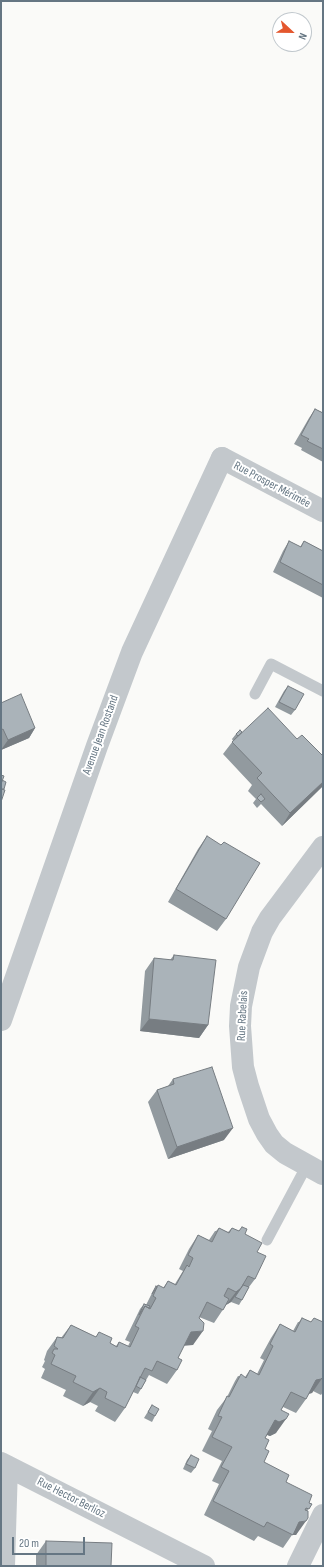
<!DOCTYPE html>
<html>
<head>
<meta charset="utf-8">
<style>
	body { margin:0 }
	#map { position:relative; width:324px; height:1567px; overflow:hidden; background:#fafaf8; font-family:"Sofia Sans Condensed",sans-serif }
	canvas { display:block }
	.frame { position:absolute; inset:0; border:2px solid #657683; pointer-events:none }
	.north { position:absolute; left:272px; top:12px; width:40px; height:40px; box-sizing:border-box; background:#fff; border:1px solid #c1c8cd; border-radius:50%; rotate:112deg; font-size:11px; font-weight:700; line-height:16px; text-align:center; color:#657683 }
	.north::after { content:''; display:block; margin:auto; width:14px; height:18px; background:#e4572e; clip-path:polygon(50% 0,100% 100%,50% 72%,0 100%) }
	.scale { position:absolute; left:12px; top:1537px; width:73px; height:18px; box-sizing:border-box; border:2px solid #657683; border-top:0; padding-left:5px; font-size:12px; line-height:14px; white-space:nowrap; color:#657683; -webkit-text-stroke:3px #fff; paint-order:stroke }
</style>
</head>
<body>
<div id="map">
<canvas width="324" height="1567"></canvas>
<div class="frame"></div>
<div class="north">N</div>
<div class="scale">20 m</div>
</div>
<script>
const ctx = document.querySelector('canvas').getContext('2d');
ctx.lineJoin = 'round';
const poly = rows => new Path2D(rows.map(r => 'M' + r).join(''));
function strokePath(path, color, width, dash) { ctx.strokeStyle = color; ctx.lineWidth = width; ctx.lineCap = dash ? 'butt' : 'round'; ctx.setLineDash(dash || []); ctx.stroke(path); }
function fill(path, color) { ctx.fillStyle = color; ctx.fill(path, 'evenodd'); }
function drawText(font, color, halo, rows, align = 'center') {
  ctx.font = font + ' "Sofia Sans Condensed",sans-serif'; ctx.lineWidth = 4; ctx.setLineDash([]); ctx.textBaseline = 'middle'; ctx.strokeStyle = halo; ctx.fillStyle = color; for (const [text, x, y, turn = 0] of rows) {
    ctx.save(); ctx.translate(x, y); ctx.rotate((+turn || 0) * Math.PI / 180); ctx.textAlign = isNaN(turn) ? turn : align; if (halo) ctx.strokeText(text, 0, 0); ctx.fillText(text, 0, 0); ctx.restore();
  }
}
strokePath(poly([
	[255,694,271,664,323,691],
	[267,1240,307,1165]
]), '#c3c8cc', 11);
strokePath(poly([
	[222,458,323,511],
	[323,847,270,918,262,932,249,967,241,1006,240,1026,243,1067,248,1086,259,1119,267,1134,274,1144,285,1153,323,1174],
	[1,1463,204,1566],
	[4,1566,7,1466],
	[298,1566,323,1515]
]), '#c3c8cc', 22);
strokePath(poly([
	[1,1020,97,746,132,652,222,458]
]), '#c3c8cc', 22);
fill(poly([
	[315,409,323,413,323,462,301,450,302,448,294,444,309,418],
	[289,541,300,547,304,541,323,551,323,598,273,572,283,551],
	[288,686,295,710,291,715,275,707,284,691],
	[1,703,35,728,29,738,1,750],
	[242,732,323,786,282,826,261,804,257,808,253,803,256,799,248,791,252,785,223,754,233,741,232,739,236,734],
	[207,836,226,919,217,931,168,902,198,849],
	[174,955,208,1025,199,1038,140,1031,145,971,154,958,170,960],
	[173,1079,224,1140,168,1159,148,1102,157,1090,168,1086],
	[242,1227,245,1234,257,1252,255,1279,249,1287,242,1300,239,1305,231,1302,226,1305,214,1323,199,1317,193,1345,184,1345,178,1358,177,1370,167,1384,149,1375,138,1394,133,1392,125,1408,115,1422,95,1411,98,1406,90,1402,83,1406,63,1396,66,1390,41,1378,45,1369,42,1367,45,1361,44,1360,47,1351,57,1337,61,1338,71,1325,96,1337,99,1332,110,1343,116,1346,119,1342,128,1346,130,1342,125,1340,140,1309,144,1304,146,1305,153,1291,156,1286,163,1288,168,1281,175,1284,183,1271,179,1269,189,1249,198,1235,209,1240,215,1231,216,1231,219,1228,228,1232,232,1228,239,1231],
	[302,1318,311,1322,314,1318,323,1322,323,1392,321,1395,313,1391,312,1393,309,1394,306,1399,296,1413,283,1407,281,1410,276,1433,270,1436,267,1435,265,1438,264,1462,309,1503,312,1504,307,1511,296,1535,292,1535,283,1548,258,1536,254,1541,204,1515,219,1484,212,1481,222,1461,202,1451,212,1431,208,1429,217,1410,227,1397,235,1381,238,1376,245,1377,250,1370,257,1374,264,1360,260,1358,271,1338,280,1324,293,1331,298,1322,299,1322],
	[152,1405,155,1416,152,1422,144,1418],
	[191,1455,195,1468,191,1473,183,1469,187,1460],
	[46,1541,111,1566,36,1566,36,1555]
]), '#929a9f');
fill(poly([
	[35,728,29,738,1,750,8,740],
	[323,782,323,786,282,826,290,813],
	[149,1019,208,1025,199,1038,140,1031],
	[233,1128,224,1140,168,1159,177,1147],
	[241,1288,231,1302,226,1305,236,1292],
	[203,1331,193,1345,182,1346,191,1332],
	[323,1377,312,1393,306,1394,316,1380],
	[100,1388,90,1402,83,1406,93,1392],
	[286,1419,276,1433,270,1436,265,1434,275,1420],
	[306,1521,296,1535,292,1535,299,1522]
]), '#777d82');
const building = poly([
	[315,409,323,413,323,449,307,441,309,439,301,435,315,409],
	[289,541,301,547,304,541,323,551,323,585,280,562,289,541],
	[288,686,304,694,295,710,279,702,288,686],
	[21,694,35,728,8,740,3,729,1,730,1,703,21,694],
	[268,708,297,739,302,735,323,756,323,782,290,813,257,778,262,773,232,742,268,708],
	[240,730,242,732,238,736,236,734,240,730],
	[1,775,4,776,1,784,1,775],
	[2,780,6,782,4,789,1,789,1,784,2,780],
	[1,789,5,790,1,802,1,789],
	[261,794,265,799,261,802,257,798,261,794],
	[207,836,221,845,224,842,260,863,226,919,176,889,207,836],
	[174,955,216,960,208,1025,149,1019,154,958,173,960,174,955],
	[212,1067,233,1128,177,1147,157,1090,174,1084,173,1079,212,1067],
	[242,1227,247,1229,245,1234,262,1243,257,1252,266,1256,255,1279,248,1276,241,1288,236,1292,228,1288,224,1296,229,1299,223,1310,207,1302,199,1318,204,1323,203,1331,191,1332,178,1358,182,1360,177,1370,157,1361,152,1371,145,1368,125,1408,105,1398,107,1392,100,1388,93,1392,73,1382,76,1376,51,1364,55,1355,52,1353,54,1349,58,1349,54,1346,57,1337,63,1338,71,1325,96,1337,99,1332,112,1338,110,1343,117,1347,119,1342,130,1347,139,1328,135,1326,145,1306,150,1309,156,1298,153,1296,158,1285,164,1288,168,1281,176,1285,187,1265,189,1267,193,1258,188,1255,198,1235,212,1242,219,1228,229,1233,232,1228,239,1231,242,1227],
	[243,1285,249,1287,242,1300,235,1297,243,1285],
	[156,1286,157,1287,152,1294,156,1286],
	[144,1304,150,1306,149,1308,145,1306,139,1315,144,1304],
	[302,1318,311,1322,314,1318,323,1322,323,1377,321,1379,316,1380,306,1399,291,1392,281,1410,289,1414,286,1419,279,1422,275,1420,265,1438,269,1440,265,1449,269,1451,264,1462,289,1475,286,1482,312,1495,309,1503,312,1504,309,1509,306,1508,305,1510,308,1511,308,1518,306,1521,299,1522,293,1535,267,1522,264,1527,213,1501,229,1471,221,1467,232,1447,212,1437,222,1417,218,1416,227,1396,229,1397,241,1374,246,1378,250,1370,259,1375,273,1346,270,1344,280,1324,295,1332,302,1318],
	[140,1377,146,1380,141,1389,136,1386,140,1377],
	[152,1405,159,1409,155,1416,148,1412,152,1405],
	[191,1455,199,1459,195,1468,186,1464,191,1455],
	[46,1541,112,1543,111,1566,46,1566,46,1541]
]);
fill(building, '#aab3b9');
strokePath(building, '#777d82', 1);
drawText('12px', '#657683', '#fff', [
	["Rue Prosper Mérimée",272,485,28],
	["Avenue Jean Rostand",101,735,-70],
	["Rue Rabelais",243,1016,-87],
	["Rue Hector Berlioz",71,1498,27]
]);
</script>
</body>
</html>
